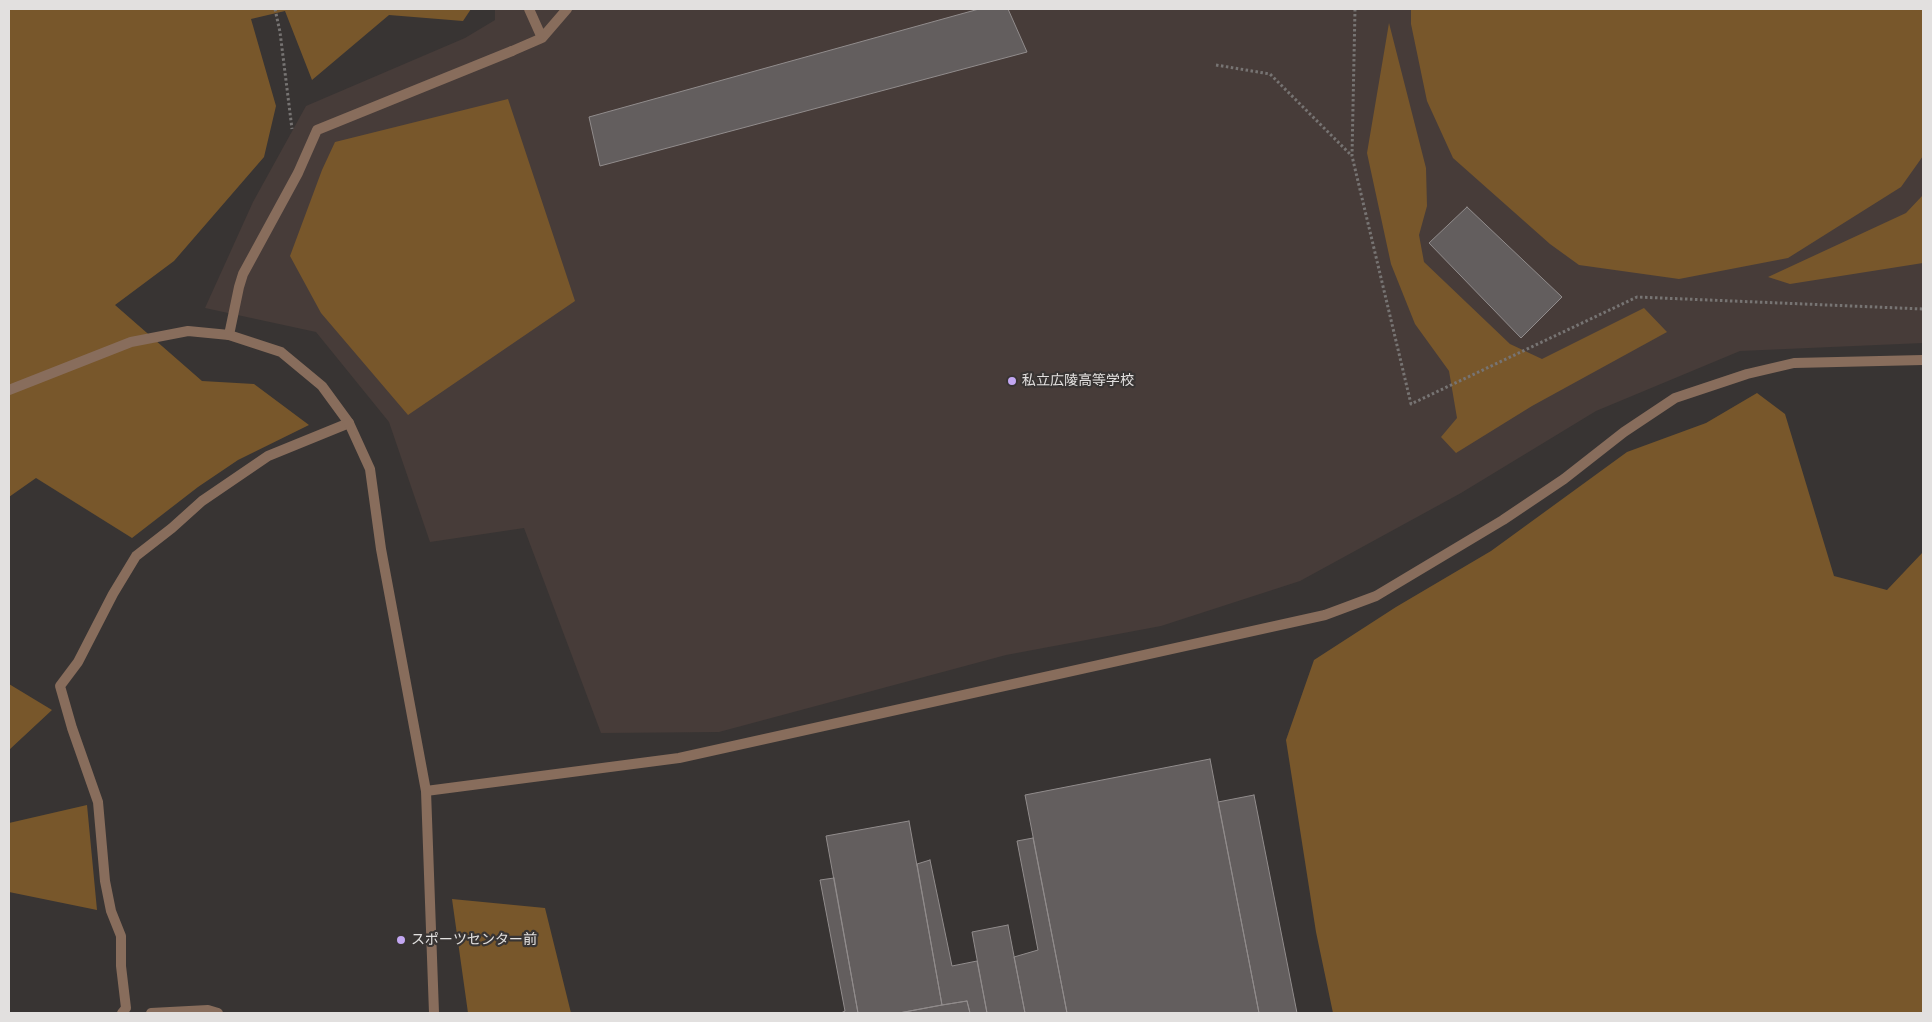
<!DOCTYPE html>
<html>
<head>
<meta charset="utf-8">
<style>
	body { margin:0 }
	#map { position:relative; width:1932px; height:1022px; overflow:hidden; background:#383433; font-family:Literata,serif }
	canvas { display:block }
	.frame { position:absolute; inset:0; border:10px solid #e2e0df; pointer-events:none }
</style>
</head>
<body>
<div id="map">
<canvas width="1932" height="1022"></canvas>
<div class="frame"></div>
</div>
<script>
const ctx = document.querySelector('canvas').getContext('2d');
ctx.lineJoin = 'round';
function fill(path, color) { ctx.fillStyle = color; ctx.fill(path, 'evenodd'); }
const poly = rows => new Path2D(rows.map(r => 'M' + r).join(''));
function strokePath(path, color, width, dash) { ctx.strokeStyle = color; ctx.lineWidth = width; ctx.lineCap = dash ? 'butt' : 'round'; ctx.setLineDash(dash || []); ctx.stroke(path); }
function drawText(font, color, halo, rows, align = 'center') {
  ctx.font = font + ' Literata,"Noto Sans JP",serif'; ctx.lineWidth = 4.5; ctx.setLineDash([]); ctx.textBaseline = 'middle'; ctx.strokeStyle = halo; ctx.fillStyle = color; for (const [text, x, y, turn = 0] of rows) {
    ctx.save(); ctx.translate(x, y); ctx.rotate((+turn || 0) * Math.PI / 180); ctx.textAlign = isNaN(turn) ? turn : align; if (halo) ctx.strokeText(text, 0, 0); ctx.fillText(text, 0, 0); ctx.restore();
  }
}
fill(poly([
	[495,9,1923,9,1923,343,1740,351,1596,411,1461,493,1300,581,1161,626,1006,655,719,732,601,733,524,528,430,542,389,422,316,332,205,308,253,202,306,106,465,38,495,20]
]), '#473c39');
fill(poly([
	[9,9,471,9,463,21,389,15,312,80,285,11,251,19,276,106,264,157,174,261,115,305,202,381,254,384,309,425,238,460,198,487,132,538,36,478,9,497],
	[1411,9,1923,9,1923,156,1901,187,1788,258,1679,279,1579,265,1550,244,1453,158,1427,101,1411,24],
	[1389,23,1426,168,1427,206,1419,235,1424,262,1510,344,1542,359,1644,308,1667,332,1532,406,1456,453,1441,437,1457,418,1449,371,1415,324,1391,264,1367,153],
	[508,99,575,301,408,415,321,313,290,256,322,170,335,142],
	[1923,195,1923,263,1790,284,1768,277,1906,213],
	[1757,393,1785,414,1834,576,1887,590,1923,552,1923,1013,1333,1013,1316,932,1286,740,1314,660,1396,607,1491,551,1627,452,1706,423],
	[9,684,52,710,9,750],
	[87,805,97,910,9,892,9,823],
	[452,899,545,908,571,1013,468,1013]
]), '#78572b');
const building = poly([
	[979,9,1008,9,1027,52,600,166,589,117,979,9],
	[1467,207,1562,297,1521,338,1429,243,1467,207],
	[1210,759,1259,1013,1067,1013,1025,795,1210,759],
	[1254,795,1297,1013,1259,1013,1218,802,1254,795],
	[909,821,942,1005,899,1013,858,1013,826,836,909,821],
	[1033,838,1067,1013,1025,1013,1014,957,1038,950,1017,841,1033,838],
	[930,860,952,966,977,961,987,1013,970,1013,967,1001,942,1005,917,864,930,860],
	[834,878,858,1013,841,1013,845,1011,820,880,834,878],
	[1008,925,1025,1013,987,1013,972,932,1008,925],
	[967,1001,970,1013,899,1013,942,1005,967,1001]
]);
fill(building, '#635e5e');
strokePath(building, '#918c8c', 1);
strokePath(poly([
	[275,9,280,32,292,129],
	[1355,9,1352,156,1411,404,1637,297,1923,309],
	[1216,65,1270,74,1351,155]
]), '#777473', 3, [2.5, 2.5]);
strokePath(poly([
	[529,9,542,38],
	[512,51,542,38,567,9]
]), '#886d5c', 10);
strokePath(poly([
	[229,335,239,287,243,274,298,173,317,130,512,51],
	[122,1013,126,1008,121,966,121,936,111,911,105,881,98,802,72,728,60,686,78,662,113,594,136,556,172,528,202,501,268,456,349,423],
	[151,1013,208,1010,218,1013]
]), '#886d5c', 10);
strokePath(poly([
	[9,390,131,342,188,331,229,335,281,352,322,386,349,423,370,469,381,549,426,791,434,1013],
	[426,791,679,758,1325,615,1376,596,1503,520,1564,479,1624,432,1675,398,1747,374,1794,363,1923,360]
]), '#886d5c', 10);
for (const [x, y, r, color] of [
	[1012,381,5,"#c3a7f2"],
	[401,940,5,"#c3a7f2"]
]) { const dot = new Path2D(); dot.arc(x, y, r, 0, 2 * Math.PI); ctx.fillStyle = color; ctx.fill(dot); strokePath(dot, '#383433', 2); }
drawText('14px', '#e2e0df', '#383433', [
	["私立広陵高等学校",1022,381],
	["スポーツセンター前",411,940]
], 'left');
</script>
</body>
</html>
